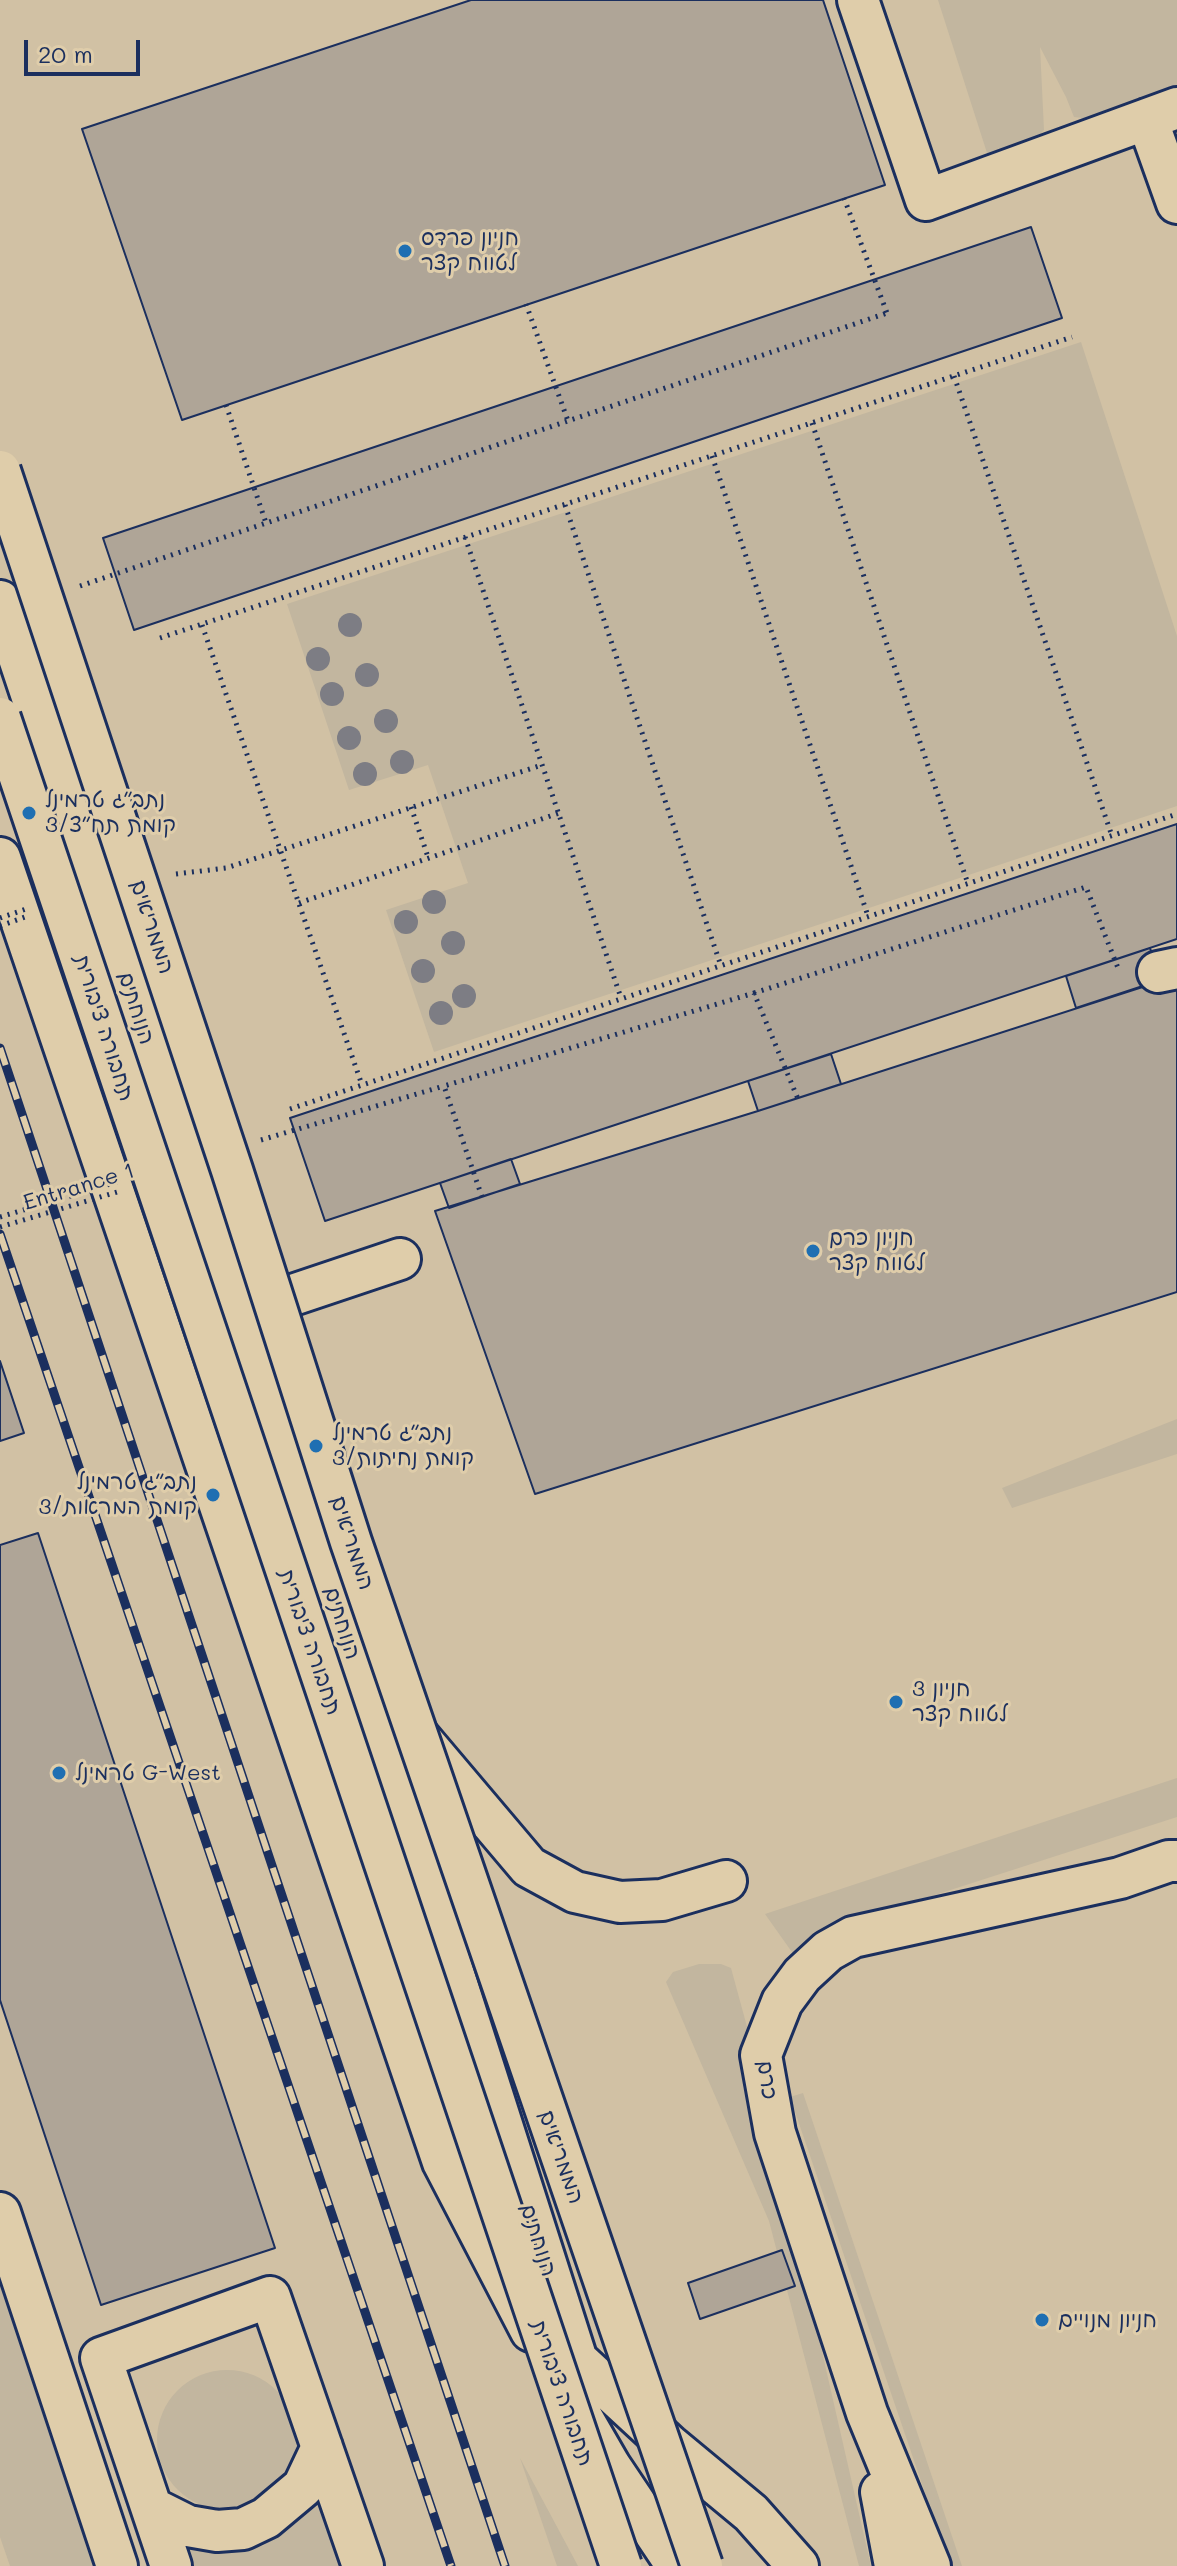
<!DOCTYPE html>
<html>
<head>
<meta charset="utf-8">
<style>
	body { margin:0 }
	#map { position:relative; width:1177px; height:2566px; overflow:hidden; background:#dfcdaa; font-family:Mali,sans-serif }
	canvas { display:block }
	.scale { position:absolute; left:24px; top:40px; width:116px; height:36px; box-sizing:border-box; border:4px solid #1b2f5e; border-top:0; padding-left:10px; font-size:24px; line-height:28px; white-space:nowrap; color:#1b2f5e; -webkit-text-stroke:6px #dfcdaa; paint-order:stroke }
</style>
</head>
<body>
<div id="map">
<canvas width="1177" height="2566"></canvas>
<div class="scale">20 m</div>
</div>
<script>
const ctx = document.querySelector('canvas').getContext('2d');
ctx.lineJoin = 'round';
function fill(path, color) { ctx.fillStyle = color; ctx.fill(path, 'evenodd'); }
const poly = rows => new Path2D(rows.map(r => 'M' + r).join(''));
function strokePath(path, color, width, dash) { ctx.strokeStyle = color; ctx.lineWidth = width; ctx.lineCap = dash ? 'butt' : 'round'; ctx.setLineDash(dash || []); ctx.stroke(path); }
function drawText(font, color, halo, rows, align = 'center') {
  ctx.font = font + ' Mali,"Playpen Sans Hebrew",sans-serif'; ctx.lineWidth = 6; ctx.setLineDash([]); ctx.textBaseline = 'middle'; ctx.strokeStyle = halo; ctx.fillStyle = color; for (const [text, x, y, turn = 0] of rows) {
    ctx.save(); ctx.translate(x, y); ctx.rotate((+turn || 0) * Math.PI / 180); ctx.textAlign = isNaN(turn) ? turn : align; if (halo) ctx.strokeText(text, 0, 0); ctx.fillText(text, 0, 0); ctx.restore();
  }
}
fill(poly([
	[0,0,1177,0,1177,2566,0,2566]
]), '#d1c1a4');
fill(poly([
	[938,0,1177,0,1177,92,1099,120,1074,117,1066,97,1040,47,1044,130,1032,143,988,156],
	[1081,342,1177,636,1177,806,434,1052,386,910,468,883,428,765,349,790,287,604],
	[1177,1419,1177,1454,1012,1508,1002,1488],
	[1177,1778,1177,1817,845,1924,809,1941,794,1955,765,1914],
	[699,1964,721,1964,731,1968,752,2045,743,2087,807,2286,871,2566,859,2566,769,2221,666,1982,673,1972],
	[803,2093,962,2566,950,2566,790,2097],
	[0,2270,97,2566,10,2566,0,2537],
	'157 2440a70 70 0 1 1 140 0a70 70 0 1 1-140 0Z',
	[520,2458,548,2510,578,2566,557,2566],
	[322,2496,346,2566,185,2566,180,2542,211,2551,263,2546,297,2521]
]), '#c2b69f');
const building = poly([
	[471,0,823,0,885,185,182,420,82,129,471,0],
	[1031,227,1062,318,134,630,103,538,1031,227],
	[1177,824,1177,939,325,1221,290,1118,1177,824],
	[1150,948,1161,980,1076,1008,1066,976,1150,948],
	[1177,976,1177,1292,535,1494,435,1211,758,1111,1177,976],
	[831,1054,841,1084,758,1111,748,1081,831,1054],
	[511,1159,520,1184,449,1208,440,1183,511,1159],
	[0,1361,24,1433,0,1441,0,1361],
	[38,1533,275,2248,101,2305,0,2000,0,1545,38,1533],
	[782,2250,795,2286,700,2319,688,2283,782,2250]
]);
fill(building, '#afa597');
strokePath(building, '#1b2f5e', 2);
const minor = poly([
	[858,0,926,200,1177,108],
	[1147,119,1177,203],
	[0,601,354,1661,577,2360,669,2445,751,2513,798,2566],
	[0,858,443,2162,531,2331],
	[1158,972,1177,968],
	[242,1312,400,1259],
	[419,1737,529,1867,575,1892,620,1902,662,1900,726,1881],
	[0,2213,117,2566],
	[580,2414,610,2466,677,2566],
	[881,2492,895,2566],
	[152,2508,188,2526,217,2531,243,2529,266,2518,303,2487,322,2447],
	[171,2566,101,2358,270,2297,363,2566],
	[930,2566,867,2413,775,2133,761,2055,782,2002,802,1975,828,1951,853,1937,1120,1878,1169,1861,1177,1861]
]);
strokePath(minor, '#1b2f5e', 46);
strokePath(poly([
	[844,198,887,313],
	[526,304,568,421],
	[954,376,1112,836],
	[226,405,266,523],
	[812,423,968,884],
	[712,456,868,916],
	[565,505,721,966],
	[465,537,621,998],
	[202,625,362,1085],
	[160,638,1072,337],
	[411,807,428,857],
	[176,874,226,868,542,765],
	[299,903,559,813],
	[754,993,1086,887,1118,968],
	[290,1109,1177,814],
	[482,1197,444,1086,754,993,798,1099]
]), '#1b2f5e', 5, [2, 6]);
strokePath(minor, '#dfcdaa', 40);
const rail = poly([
	[0,1048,505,2566],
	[0,1234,451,2566]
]);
strokePath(rail, '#1b2f5e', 9);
strokePath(rail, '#dfcdaa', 6, [18]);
const minorBridge = poly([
	[0,471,232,1170,351,1542,702,2566],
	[0,718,621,2566]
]);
strokePath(minorBridge, '#1b2f5e', 46, []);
strokePath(poly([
	[80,586,887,313],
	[0,918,26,909],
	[0,926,25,917],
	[261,1140,444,1086],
	[0,1217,117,1182],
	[0,1227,117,1192]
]), '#1b2f5e', 5, [2, 6]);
strokePath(minorBridge, '#dfcdaa', 40);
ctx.fillStyle = '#7d7d84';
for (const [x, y] of [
	[350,625],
	[318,659],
	[367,675],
	[332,694],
	[386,721],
	[349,738],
	[402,762],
	[365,774],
	[434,902],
	[406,922],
	[453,943],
	[423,971],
	[464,996],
	[441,1013]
]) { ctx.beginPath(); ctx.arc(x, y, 12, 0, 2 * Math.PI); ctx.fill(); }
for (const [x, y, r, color] of [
	[405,251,8,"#1f6fb2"],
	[29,813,8,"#1f6fb2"],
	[813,1251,8,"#1f6fb2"],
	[316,1446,8,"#1f6fb2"],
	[213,1495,8,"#1f6fb2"],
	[896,1702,8,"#1f6fb2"],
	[59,1773,8,"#1f6fb2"],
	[1042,2320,8,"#1f6fb2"]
]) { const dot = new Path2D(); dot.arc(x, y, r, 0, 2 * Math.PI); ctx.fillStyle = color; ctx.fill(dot); strokePath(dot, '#dfcdaa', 3); }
drawText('22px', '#1b2f5e', '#dfcdaa', [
	["חניון פרדס",421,238],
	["לטווח קצר",421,263],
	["נתב״ג טרמינל",45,800],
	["3/קומת תח״צ",45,825],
	["חניון כרם",829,1238],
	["לטווח קצר",829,1263],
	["נתב״ג טרמינל",332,1433],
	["3/קומת נחיתות",332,1458],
	["נתב״ג טרמינל",197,1482,"right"],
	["3/קומת המראות",197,1507,"right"],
	["חניון 3",912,1689],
	["לטווח קצר",912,1714],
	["טרמינל G-West",75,1773],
	["חניון מנויים",1058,2320]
], 'left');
drawText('22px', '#1b2f5e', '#dfcdaa', [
	["הממריאים",152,927,72],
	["הנוחתים",136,1008,72],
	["תחבורה ציבורית",104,1028,72],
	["Entrance 1",79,1187,-17],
	["הממריאים",352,1543,72],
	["הנוחתים",342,1623,72],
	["תחבורה ציבורית",310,1642,71],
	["כרם",767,2080,82],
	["הממריאים",561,2157,71],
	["הנוחתים",538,2240,72],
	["תחבורה ציבורית",562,2393,71]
]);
</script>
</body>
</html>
